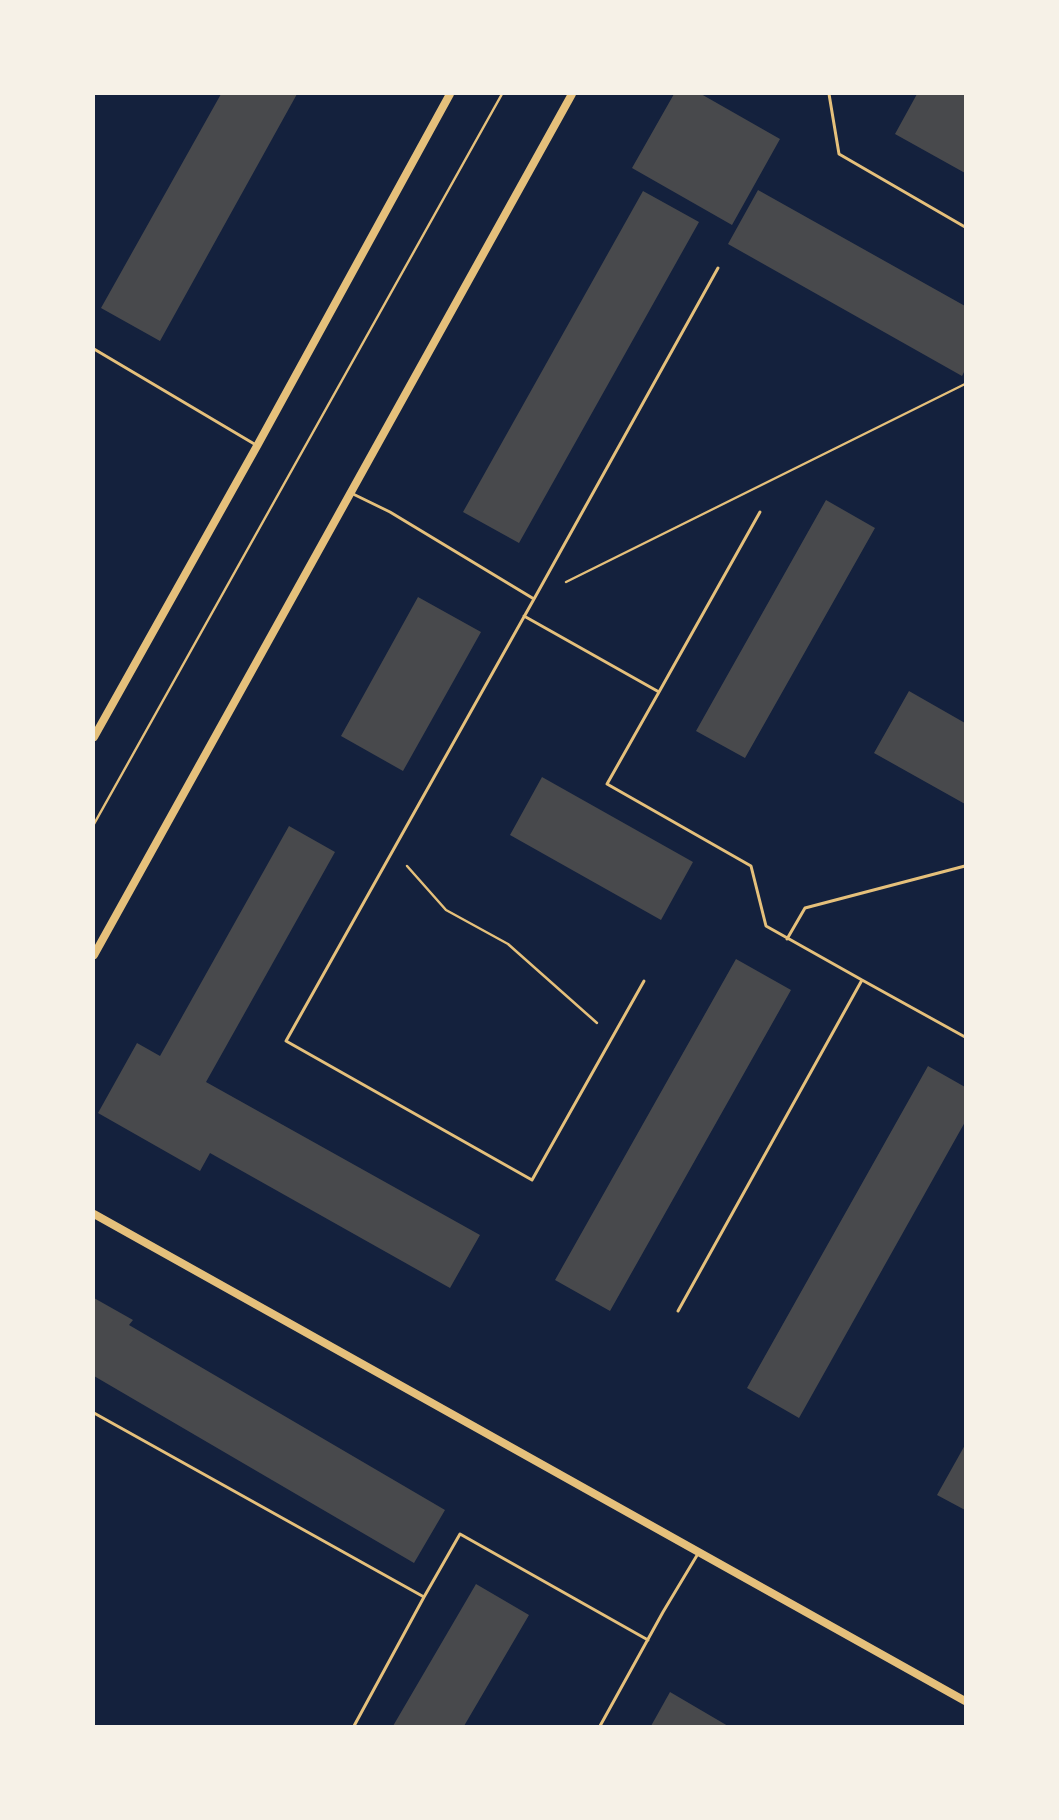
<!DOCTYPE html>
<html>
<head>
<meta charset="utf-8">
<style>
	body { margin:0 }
	#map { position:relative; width:1059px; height:1820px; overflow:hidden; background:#14213d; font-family:"Golos Text",sans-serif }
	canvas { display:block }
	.frame { position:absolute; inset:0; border:95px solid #f6f1e7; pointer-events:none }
</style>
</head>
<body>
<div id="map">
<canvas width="1059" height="1820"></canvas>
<div class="frame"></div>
</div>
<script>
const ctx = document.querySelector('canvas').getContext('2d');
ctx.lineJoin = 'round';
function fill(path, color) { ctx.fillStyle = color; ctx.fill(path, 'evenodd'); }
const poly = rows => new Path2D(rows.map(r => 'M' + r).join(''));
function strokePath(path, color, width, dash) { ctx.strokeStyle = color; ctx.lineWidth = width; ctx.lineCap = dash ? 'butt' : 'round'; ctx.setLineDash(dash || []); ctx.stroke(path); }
fill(poly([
	[221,94,297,94,160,341,101,308],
	[674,94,701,94,780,139,732,225,632,168],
	[917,94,965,94,965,173,895,134],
	[758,190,965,306,965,370,962,376,728,244],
	[643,191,699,222,519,543,463,512],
	[826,500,875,528,745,758,696,731],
	[418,597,481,632,403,771,341,736],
	[909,691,965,723,965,804,874,753],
	[542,777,693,862,661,920,510,835],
	[289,826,335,852,206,1082,480,1235,450,1288,210,1153,200,1171,98,1113,137,1043,160,1056],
	[736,959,791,990,610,1311,555,1280],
	[928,1066,965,1087,965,1122,799,1418,747,1388],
	[94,1298,133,1320,129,1325,445,1510,414,1563,94,1376],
	[965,1445,965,1510,937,1495],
	[476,1584,529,1615,464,1726,393,1726],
	[670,1692,728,1726,651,1726]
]), '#48494c');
strokePath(poly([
	[566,582,965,384],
	[94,824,502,94],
	[407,866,446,910,508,944,597,1023]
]), '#e5c07b', 2.5);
strokePath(poly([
	[829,94,839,154,965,227],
	[94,349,256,445],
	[351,493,390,512,534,599,286,1041,532,1180,644,981],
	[534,599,718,268],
	[524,616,659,692,760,512],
	[659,692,607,784,751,866,766,926,862,980],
	[787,939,805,908,965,866],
	[678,1311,862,980,965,1037],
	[94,1413,424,1597,460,1534,648,1640],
	[354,1726,424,1597],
	[600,1726,663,1612,699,1552]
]), '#e5c07b', 3);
strokePath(poly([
	[94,737,257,446,450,94],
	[94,955,572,94],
	[94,1214,965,1701]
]), '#e5c07b', 8);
</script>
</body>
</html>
